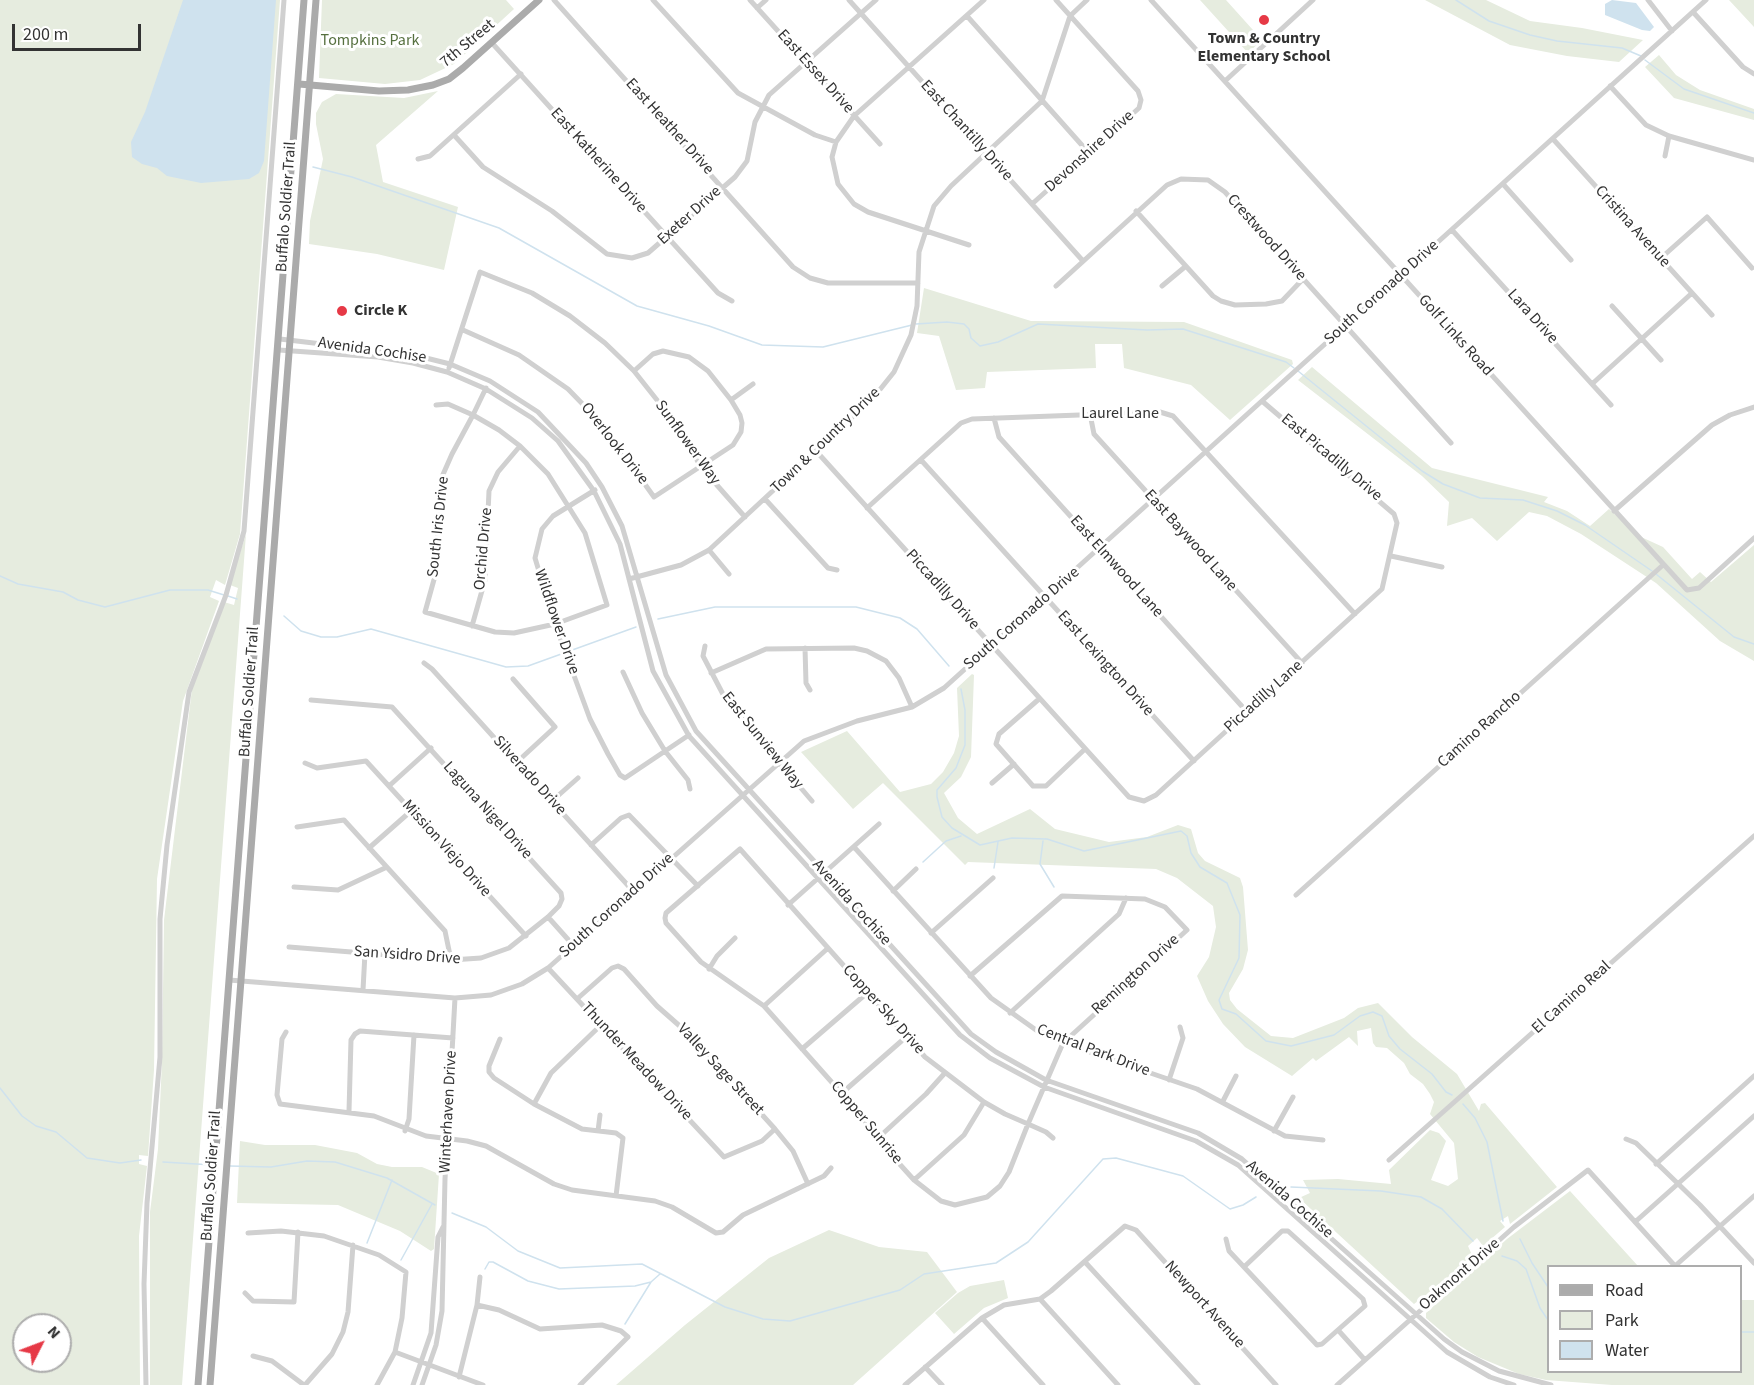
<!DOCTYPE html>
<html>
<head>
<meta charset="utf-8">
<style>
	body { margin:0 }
	#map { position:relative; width:1754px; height:1385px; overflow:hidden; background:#fff; font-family:"Source Sans 3",sans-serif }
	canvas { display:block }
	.legend { position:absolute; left:1547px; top:1265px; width:195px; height:108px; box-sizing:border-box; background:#fff; border:2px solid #adadad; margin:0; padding:8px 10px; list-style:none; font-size:18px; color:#333 }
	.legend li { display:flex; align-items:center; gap:12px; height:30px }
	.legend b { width:30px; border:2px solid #adadad }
	.north { position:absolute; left:12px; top:1313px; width:60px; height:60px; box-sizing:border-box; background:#fff; border:2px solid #adadad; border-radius:50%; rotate:48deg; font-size:16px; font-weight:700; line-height:24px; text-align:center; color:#333 }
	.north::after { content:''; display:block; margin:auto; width:21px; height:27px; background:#e63946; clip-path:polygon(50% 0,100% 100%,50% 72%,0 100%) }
	.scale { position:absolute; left:12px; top:24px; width:129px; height:27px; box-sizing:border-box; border:3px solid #333; border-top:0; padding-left:8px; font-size:18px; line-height:21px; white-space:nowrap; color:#333; -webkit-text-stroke:4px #fff; paint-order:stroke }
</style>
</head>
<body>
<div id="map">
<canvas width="1754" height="1385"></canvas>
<ul class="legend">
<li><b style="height:8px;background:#ababab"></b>Road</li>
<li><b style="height:16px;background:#e6ecdf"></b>Park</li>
<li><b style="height:16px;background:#cfe2ee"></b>Water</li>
</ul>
<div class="north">N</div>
<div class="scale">200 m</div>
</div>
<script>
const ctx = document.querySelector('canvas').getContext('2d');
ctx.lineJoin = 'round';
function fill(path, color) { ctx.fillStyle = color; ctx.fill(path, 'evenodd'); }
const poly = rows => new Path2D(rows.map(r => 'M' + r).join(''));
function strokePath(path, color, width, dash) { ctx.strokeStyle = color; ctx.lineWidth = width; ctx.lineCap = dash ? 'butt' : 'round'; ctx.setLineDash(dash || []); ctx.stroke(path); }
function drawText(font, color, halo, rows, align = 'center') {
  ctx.font = font + ' "Source Sans 3",sans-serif'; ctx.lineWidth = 6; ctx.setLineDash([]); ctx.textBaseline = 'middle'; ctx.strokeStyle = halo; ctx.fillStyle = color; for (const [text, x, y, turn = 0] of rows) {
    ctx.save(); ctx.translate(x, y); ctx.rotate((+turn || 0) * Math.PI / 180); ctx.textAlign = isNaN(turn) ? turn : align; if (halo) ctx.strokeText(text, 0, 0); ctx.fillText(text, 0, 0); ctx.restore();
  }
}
fill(poly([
	[0,0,280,0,240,534,225,585,216,580,210,597,219,601,183,701,157,879,154,1070,148,1156,139,1155,139,1164,147,1166,139,1236,140,1385,0,1385],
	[24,1325,60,1325,60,1361,24,1361],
	[322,0,506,0,514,9,454,64,420,80,385,84,319,78],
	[1200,0,1226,0,1262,40,1248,53],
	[1425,0,1486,0,1530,21,1582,28,1643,40,1619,62,1567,56,1510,45],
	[1729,0,1754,0,1754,27],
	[1659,55,1676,75,1700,90,1754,109,1754,120,1674,98,1645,67],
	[438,91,376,145,383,182,458,207,444,270,377,254,309,244,310,221,323,159,316,124,316,113,322,102,336,94,404,98],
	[924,288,1031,321,1184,322,1292,360,1293,364,1230,420,1191,385,1124,368,1122,344,1095,344,1096,368,987,372,985,388,956,390,939,336,917,333],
	[1312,367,1432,468,1548,497,1544,502,1567,511,1590,526,1609,509,1639,536,1663,547,1692,579,1700,572,1711,582,1754,545,1754,661,1720,641,1656,583,1581,534,1547,516,1529,512,1497,541,1472,518,1447,526,1449,502,1422,476,1298,380],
	[246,534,182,1385,150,1385,150,1212,158,1149,162,1061,164,920,192,689,224,602,234,605,238,588,230,585],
	[972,674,974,675,971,757,961,777,944,793,958,818,977,834,1030,809,1055,829,1109,842,1147,837,1178,825,1191,829,1198,853,1205,861,1240,878,1243,887,1248,950,1243,969,1229,993,1230,1000,1237,1009,1271,1036,1293,1038,1344,1018,1358,1008,1378,1003,1412,1037,1457,1074,1479,1111,1481,1104,1485,1103,1557,1187,1510,1224,1508,1216,1500,1221,1505,1227,1483,1246,1477,1238,1468,1246,1472,1255,1446,1280,1414,1304,1299,1198,1310,1193,1303,1180,1338,1179,1391,1184,1389,1170,1430,1130,1439,1133,1446,1141,1431,1180,1448,1186,1458,1179,1454,1143,1430,1114,1434,1102,1430,1094,1423,1084,1410,1074,1404,1063,1387,1048,1376,1047,1373,1043,1371,1028,1357,1031,1358,1046,1349,1037,1316,1061,1313,1058,1292,1076,1245,1047,1223,1024,1208,1001,1197,976,1209,957,1216,927,1213,906,1177,878,1156,869,968,862,965,865,883,783,853,809,801,752,847,731,900,792,931,784,943,772,954,753,959,736,957,688],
	[240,1141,265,1145,315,1145,357,1153,377,1164,392,1167,422,1167,439,1174,434,1249,431,1251,400,1231,338,1205,237,1203],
	[1570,1191,1638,1266,1548,1266,1548,1372,1740,1372,1741,1300,1754,1300,1754,1385,1612,1385,1546,1380,1519,1374,1478,1357,1454,1342,1426,1318,1426,1313,1507,1239],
	[829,1230,879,1247,927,1252,957,1292,853,1385,616,1385,685,1325,769,1258],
	[1004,1280,1008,1298,984,1308,954,1334,935,1313,958,1293,970,1286]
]), '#e6ecdf');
fill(poly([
	[183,0,276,0,264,161,259,173,249,179,201,183,167,176,157,168,142,164,132,157,131,142,145,112],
	[1612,0,1636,3,1654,27,1650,31,1642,30,1605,15,1605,4]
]), '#cfe2ee');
strokePath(poly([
	[1456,0,1489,21,1530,35,1557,41,1622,48,1641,56],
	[1645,60,1684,89,1754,113],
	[313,167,352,177,499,228,637,306,709,326,762,345,823,347,912,325],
	[916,324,947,322,964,324,969,329,971,338,980,346,998,342,1038,324,1147,330,1183,329,1286,362,1294,368],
	[1298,371,1422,471,1443,484,1480,498,1523,500,1557,511,1585,525,1652,571],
	[1656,574,1734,637,1754,644],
	[0,576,18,584,63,592,78,600,105,607,170,590,208,590,224,595],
	[228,596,237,599],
	[284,616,301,631,321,637,337,637,371,629,506,667,528,666,636,627],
	[658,619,715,607,856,607,900,618,917,629,949,666],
	[961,689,965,710,965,745,956,768,937,790,937,797,942,817,952,828,980,845,1012,838,1047,839,1084,851,1181,831,1187,836,1191,853,1200,867,1227,883,1240,915,1239,958,1219,1000,1222,1009,1236,1014,1266,1041,1291,1046,1334,1035,1360,1016,1373,1012,1382,1016,1389,1036,1400,1049,1432,1074,1446,1092,1452,1095],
	[1043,841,1040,864,1054,887],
	[923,862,946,841,961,836],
	[994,868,998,842],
	[0,1088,22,1116,36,1126,56,1132,87,1158,120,1163,141,1160],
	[1463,1104,1475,1118,1487,1142,1503,1221],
	[163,1162,213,1165],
	[230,1166,271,1167,307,1161,335,1162,387,1178,435,1205],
	[1291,1187,1381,1191,1421,1197,1442,1209,1473,1241],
	[452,1213,486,1227,518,1251,560,1268,642,1264,725,1307,763,1319,790,1321,900,1290,924,1274,996,1263,1028,1242,1103,1159,1116,1158,1183,1176,1230,1209,1243,1205,1256,1197],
	[1520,1239,1532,1263,1548,1287],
	[367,1243,392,1180],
	[1502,1256,1517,1261,1526,1269,1540,1308,1548,1320],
	[401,1260,432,1204],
	[485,1269,489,1262,493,1262,528,1281,559,1289,635,1286,651,1282],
	[625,1324,651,1282,660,1274],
	[1740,1332,1754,1332]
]), '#cfe2ee', 1.5);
strokePath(poly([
	[554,0,793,267,810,278,828,283,918,283],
	[653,0,738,93,815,135,836,142],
	[750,0,880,144],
	[849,0,1083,261],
	[1151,0,1687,590,1699,588,1754,538],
	[1648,0,1672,31],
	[757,8,766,0],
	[1693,12,1743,67,1754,74],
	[967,16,1088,152],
	[492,43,718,293,732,301],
	[1225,81,1313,0],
	[1610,86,1646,125,1669,136,1754,160],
	[454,135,483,167,552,211,607,254,632,258,648,253,735,177,747,161,755,122,769,95,876,0],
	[1553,139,1712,315],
	[1665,156,1669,136],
	[418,159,430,156,521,74],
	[1503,184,1571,260],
	[1032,204,1139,108,1141,100,1138,91,1056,0],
	[1136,211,1213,296,1221,301,1235,305,1266,304,1282,301,1303,279],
	[1452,230,1611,405],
	[969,245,868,212,854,204,838,184,832,157,836,142,854,116,984,0],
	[1661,258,1707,217,1752,268],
	[1056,286,1167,185,1181,179,1208,180,1225,192,1451,443],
	[1162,286,1186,266],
	[1612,306,1661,360],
	[463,330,519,355,568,389,602,424,654,497,733,445,741,432,742,423,740,415,731,400,708,371,689,357,663,351,653,354,634,371],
	[280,339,414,355,450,364,490,381,538,412,586,463,602,487,622,526,666,675,696,731,971,1034,996,1052,1046,1080,1198,1133,1242,1159,1444,1339,1462,1352,1499,1371,1551,1385],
	[279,350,378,357,413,363,447,372,486,389,532,418,558,441,594,491,620,544,653,671,689,736,960,1035,990,1058,1044,1087,1196,1141,1238,1165,1447,1352,1490,1377,1514,1385],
	[449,368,480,272,532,293,570,316,605,343,634,371,676,424,701,467,745,517],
	[1592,384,1692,293],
	[731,400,753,384],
	[436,405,448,404,473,415,499,430,520,446,548,474,585,533,607,605,555,624,514,633,495,632,425,612,435,576,441,479,452,454,473,415,486,388],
	[1090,414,1094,434,1302,663],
	[994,418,999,437,1248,713],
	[817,452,1129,797,1144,801,1156,795,1382,589,1397,523,1394,514,1262,401],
	[921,460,1194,761],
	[595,490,553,516,542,529,535,558,555,624,590,719,608,754,620,775,625,778,689,735],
	[765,499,828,568,837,570],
	[867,508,961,423,972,419,1160,412,1173,416,1355,614],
	[1614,511,1712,425,1730,415,1754,407],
	[709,550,729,574],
	[1391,556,1442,567],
	[629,579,681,565,709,550,874,397,894,372,911,335,917,306,919,252,934,206,951,186,1042,101,1070,16,1087,0],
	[472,626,485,580,489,491,498,472,520,446],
	[705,646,703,656,726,700,812,801],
	[805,648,806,683,810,690],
	[424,663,432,669,633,891],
	[623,672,642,713,665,751,688,780,690,789],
	[711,673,766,649,854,648,867,651,886,661,899,678,912,707],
	[513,679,555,727,517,762],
	[1039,699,999,734,996,744,1033,786,1046,786,1085,749],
	[305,763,317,768,366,761,526,936],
	[992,783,1014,764],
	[389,786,431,748],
	[552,801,578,778],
	[297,827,344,820,445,931,451,960],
	[591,845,621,818,629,815,698,886],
	[854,847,991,998,1036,1030,1063,1043,1197,1089,1285,1136,1323,1140],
	[369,848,411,811],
	[294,887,338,890,387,867],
	[893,891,916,869],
	[1296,895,1663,565],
	[788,905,879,824],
	[548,917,573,945],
	[931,933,993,878],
	[289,947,451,960,481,958,509,948,548,917,559,906,562,899,561,893,392,707,311,700],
	[548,968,724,1157,762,1141,775,1129],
	[709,969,717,956,735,938],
	[970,976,1062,896,1145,899,1165,907,1187,930,1063,1043,1028,1124,1009,1172,1000,1186,987,1197,955,1205,941,1201,914,1180,877,1139,860,1114,764,1006,701,962,666,923,665,918,666,913,740,849,925,1057,984,1102,1005,1114,1028,1124,1046,1132,1053,1138],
	[229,980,455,998,491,995,522,984,548,968,804,741,857,721,912,707,944,688,1706,0],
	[363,990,365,953],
	[577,999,612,968,618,966,624,969,657,1006,690,1035,775,1129,793,1151,808,1184],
	[764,1006,827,949],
	[1010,1013,1119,914,1126,898],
	[286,1032,282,1039,277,1095,280,1104,374,1116,426,1136,467,1141,486,1146,554,1184,572,1190,655,1201,672,1207,716,1233,723,1232,743,1215,824,1176,831,1168],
	[500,1039,489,1066,489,1072,494,1078,534,1104,582,1129,616,1133,623,1138,616,1196],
	[802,1049,867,993],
	[1169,1080,1183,1038,1180,1027],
	[842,1093,906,1037],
	[1223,1101,1236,1076],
	[534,1104,551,1073,601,1025],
	[349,1111,351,1040,355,1034,360,1031,453,1038],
	[405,1131,409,1119,414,1035],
	[598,1131,600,1115],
	[1274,1131,1293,1097],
	[877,1139,926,1094,944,1074],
	[1626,1139,1636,1143,1700,1205,1754,1263],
	[1389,1160,1754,836],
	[1656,1164,1754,1076],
	[914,1180,964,1135,984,1102],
	[1635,1222,1754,1116],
	[248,1233,281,1231,324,1236,379,1255,406,1272,402,1318,395,1352,377,1385],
	[1226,1239,1229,1251,1317,1345,1322,1344,1365,1306,1363,1299,1288,1231,1282,1231,1244,1267],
	[1085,1262,1198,1385],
	[1675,1266,1754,1196],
	[245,1293,253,1301,294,1302,298,1232],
	[1040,1299,1118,1385],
	[477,1305,499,1310,540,1329,602,1325,621,1331,628,1337,580,1385],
	[982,1318,1043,1385],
	[1338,1330,1365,1360],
	[395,1352,483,1385],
	[253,1356,272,1361,304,1385],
	[925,1367,942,1385],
	[459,1377,477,1305,480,1277],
	[146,1385,144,1284,147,1203,160,1057,160,919,167,845,189,692,226,595,244,531,284,0],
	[305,1385,332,1354,343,1332,348,1312,353,1245],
	[413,1385,431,1333,438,1237,443,1227],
	[422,1385,436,1345,442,1311,445,1179,455,998],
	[905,1385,982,1318,1004,1305,1040,1299,1051,1291,1125,1226,1136,1230,1276,1385],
	[1337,1385,1514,1227,1588,1170,1675,1266]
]), '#d0d0d0', 5);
strokePath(poly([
	[299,84,379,91,408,90,433,85,449,79,463,68,539,0],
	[198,1385,304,0],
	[210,1385,316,0]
]), '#ababab', 7);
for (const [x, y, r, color] of [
	[1264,20,6,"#e63946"],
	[342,311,6,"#e63946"]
]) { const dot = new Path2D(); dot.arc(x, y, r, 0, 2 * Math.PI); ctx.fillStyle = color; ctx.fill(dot); strokePath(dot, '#fff', 2); }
drawText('bold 16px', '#333', '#fff', [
	["Town & Country",1264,39],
	["Elementary School",1264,57],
	["Circle K",354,311,"left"]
]);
drawText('16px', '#56703f', '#fff', [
	["Tompkins Park",370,41]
]);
drawText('16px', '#333', '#fff', [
	["7th Street",468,44,-40],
	["East Essex Drive",815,72,48],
	["East Heather Drive",669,127,48],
	["East Chantilly Drive",966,131,48],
	["Devonshire Drive",1090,152,-42],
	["East Katherine Drive",598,161,48],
	["Buffalo Soldier Trail",287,207,-86],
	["Exeter Drive",690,216,-42],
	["Cristina Avenue",1632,227,48],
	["Crestwood Drive",1266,238,48],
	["South Coronado Drive",1382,293,-42],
	["Lara Drive",1532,317,48],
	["Golf Links Road",1455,336,48],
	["Avenida Cochise",372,351,8],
	["Laurel Lane",1120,414],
	["Town & Country Drive",826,441,-44],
	["Sunflower Way",687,443,54],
	["Overlook Drive",614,444,52],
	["East Picadilly Drive",1331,458,40],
	["South Iris Drive",439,527,-84],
	["East Baywood Lane",1190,541,48],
	["Orchid Drive",484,549,-85],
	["East Elmwood Lane",1116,567,48],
	["Piccadilly Drive",942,590,48],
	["South Coronado Drive",1022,619,-41],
	["Wildflower Drive",556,622,71],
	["East Lexington Drive",1105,664,48],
	["Buffalo Soldier Trail",250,692,-86],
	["Piccadilly Lane",1264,697,-42],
	["Camino Rancho",1480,730,-42],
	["East Sunview Way",762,741,51],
	["Silverado Drive",529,776,48],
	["Laguna Nigel Drive",487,811,48],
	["Mission Viejo Drive",446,849,48],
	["Avenida Cochise",851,903,48],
	["South Coronado Drive",617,906,-42],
	["San Ysidro Drive",407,956,4],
	["Remington Drive",1136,975,-42],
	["El Camino Real",1572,998,-42],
	["Copper Sky Drive",883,1010,48],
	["Central Park Drive",1093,1051,21],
	["Thunder Meadow Drive",636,1062,47],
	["Valley Sage Street",720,1070,47],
	["Winterhaven Drive",449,1112,-87],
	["Copper Sunrise",866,1123,50],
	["Buffalo Soldier Trail",212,1176,-86],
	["Avenida Cochise",1289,1200,41],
	["Oakmont Drive",1460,1275,-41],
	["Newport Avenue",1204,1305,48]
]);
</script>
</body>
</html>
